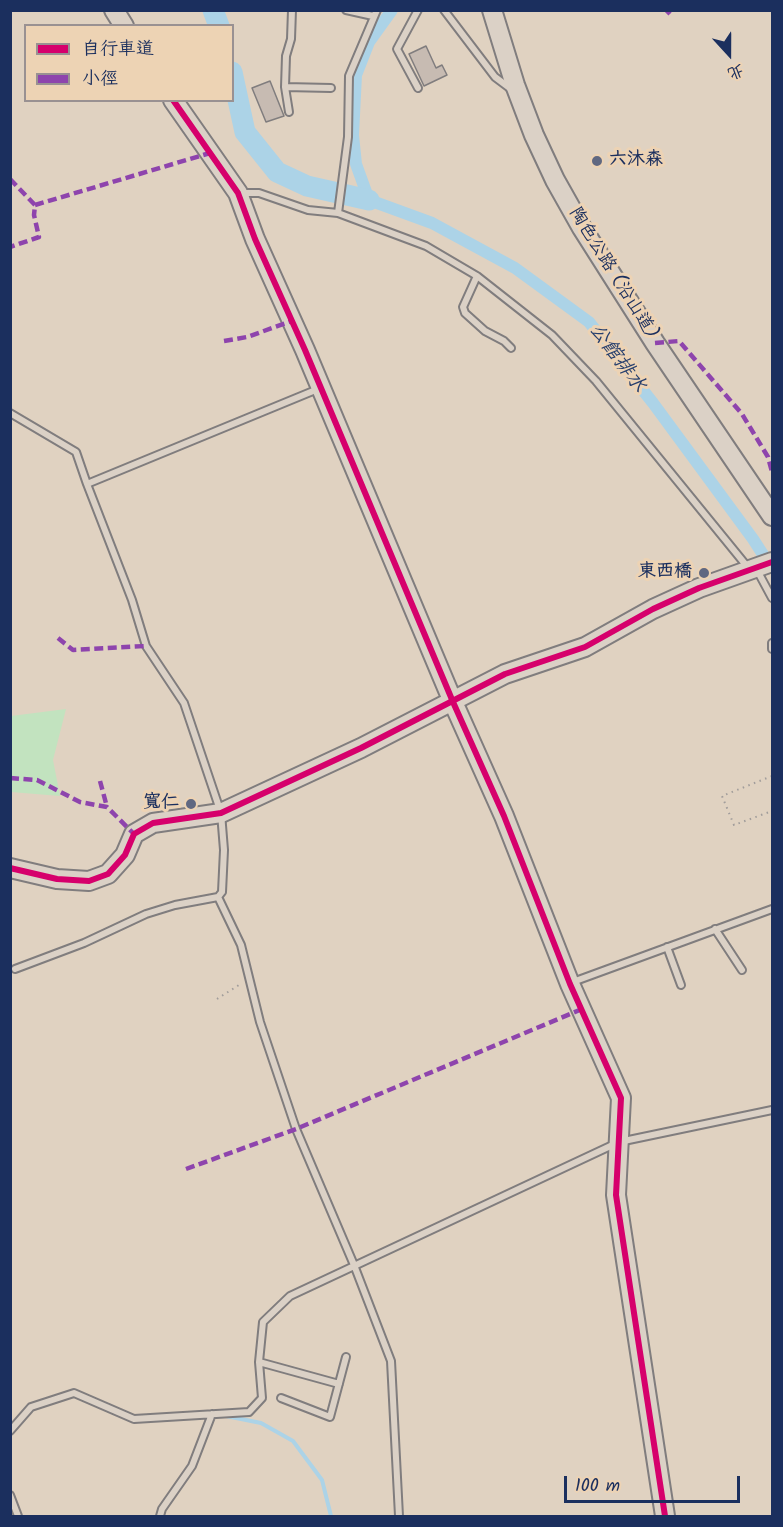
<!DOCTYPE html>
<html>
<head>
<meta charset="utf-8">
<style>
	body { margin:0 }
	#map { position:relative; width:783px; height:1527px; overflow:hidden; background:#e0d2c1; font-family:Kalam,"LXGW WenKai TC",sans-serif }
	canvas { display:block }
	.frame { position:absolute; inset:0; border:12px solid #1b2f5e; pointer-events:none }
	.legend { position:absolute; left:24px; top:24px; width:210px; height:78px; box-sizing:border-box; background:#edd3b4; border:2px solid #999192; margin:0; padding:8px 10px; list-style:none; font-size:18px; color:#1b2f5e }
	.legend li { display:flex; align-items:center; gap:12px; height:30px }
	.legend b { width:30px; border:2px solid #999192 }
	.north { position:absolute; left:699px; top:24px; width:60px; height:60px; -webkit-text-stroke:4px #edd3b4; paint-order:stroke; rotate:159deg; font-size:16px; font-weight:700; line-height:24px; text-align:center; color:#1b2f5e }
	.north::after { content:''; display:block; margin:auto; width:21px; height:27px; background:#1b2f5e; clip-path:polygon(50% 0,100% 100%,50% 72%,0 100%) }
	.scale { position:absolute; left:564px; top:1476px; width:176px; height:27px; box-sizing:border-box; border:3px solid #1b2f5e; border-top:0; padding-left:8px; font-size:18px; line-height:21px; white-space:nowrap; color:#1b2f5e; -webkit-text-stroke:4px #edd3b4; paint-order:stroke }
</style>
</head>
<body>
<div id="map">
<canvas width="783" height="1527"></canvas>
<div class="frame"></div>
<ul class="legend">
<li><b style="height:8px;background:#d6006c"></b>自行車道</li>
<li><b style="height:8px;background:#8e44ad"></b>小徑</li>
</ul>
<div class="north">北</div>
<div class="scale">100 m</div>
</div>
<script>
const ctx = document.querySelector('canvas').getContext('2d');
ctx.lineJoin = 'round';
function fill(path, color) { ctx.fillStyle = color; ctx.fill(path, 'evenodd'); }
const poly = rows => new Path2D(rows.map(r => 'M' + r).join(''));
function strokePath(path, color, width, dash) { ctx.strokeStyle = color; ctx.lineWidth = width; ctx.lineCap = dash ? 'butt' : 'round'; ctx.setLineDash(dash || []); ctx.stroke(path); }
function drawText(font, color, halo, rows, align = 'center') {
  ctx.font = font + ' Kalam,"LXGW WenKai TC",sans-serif'; ctx.lineWidth = 6; ctx.setLineDash([]); ctx.textBaseline = 'middle'; ctx.strokeStyle = halo; ctx.fillStyle = color; for (const [text, x, y, turn = 0] of rows) {
    ctx.save(); ctx.translate(x, y); ctx.rotate((+turn || 0) * Math.PI / 180); ctx.textAlign = isNaN(turn) ? turn : align; if (halo) ctx.strokeText(text, 0, 0); ctx.fillText(text, 0, 0); ctx.restore();
  }
}
fill(poly([
	[66,709,53,760,60,796,11,792,11,716]
]), '#c2e3bf');
strokePath(poly([
	[226,1416,261,1423,293,1441,322,1480,331,1516]
]), '#acd3e7', 4);
strokePath(poly([
	[392,10,369,42,356,75,353,135,356,164,369,200,432,223,515,268,589,322,653,403,753,539,771,567]
]), '#acd3e7', 12);
strokePath(poly([
	[213,10,219,26],
	[232,72,245,132,277,172,307,186,369,200]
]), '#acd3e7', 21);
const building = poly([
	[426,46,436,68,442,65,447,75,424,86,409,54,426,46],
	[270,81,284,116,266,122,252,88,270,81]
]);
fill(building, '#c7bbb2');
strokePath(building, '#807d7e', 1.5);
const lane = poly([
	[346,10,373,16],
	[418,10,397,49,418,88],
	[444,10,495,77,511,89],
	[285,87,331,88],
	[289,112,285,87,286,56,291,39,292,10],
	[242,193,259,193,308,210,338,213,426,246,477,276,552,335,596,381,750,570,758,572,772,598],
	[338,213,348,137,349,76,377,10],
	[477,276,463,307,465,313,485,331,504,341,511,348],
	[10,413,76,452,87,484,318,389],
	[772,643,772,649],
	[218,897,241,945,260,1022,296,1129,354,1265,391,1361,399,1516],
	[715,929,742,970],
	[667,947,681,985],
	[15,969,84,943,146,914,175,905,218,897,222,892,224,850,221,813,184,703,146,646,132,600,87,484],
	[570,983,772,909],
	[259,1362,339,1384],
	[281,1398,330,1417,346,1357],
	[10,1431,31,1407,74,1393,134,1419,249,1412,262,1398,259,1362,263,1322,290,1296,619,1142,772,1110],
	[10,1495,18,1516],
	[160,1516,162,1509,192,1466,212,1414]
]);
const secondary = poly([
	[114,10,124,26],
	[492,10,515,85,534,135,555,180,582,228,655,343,772,516],
	[173,100,238,193,255,239,305,350,453,702,504,816,570,984,621,1098,616,1195,665,1516],
	[10,868,57,879,89,881,108,874,125,855,134,834,153,823,221,813,361,748,505,674,585,647,653,609,699,588,772,562]
]);
strokePath(lane, '#807d7e', 10);
strokePath(secondary, '#807d7e', 22);
strokePath(poly([
	[772,776,722,796,734,825,772,811],
	[217,999,242,983]
]), '#a19d9b', 2, [1.5, 4.5]);
strokePath(lane, '#dbd1c6', 6);
strokePath(secondary, '#dbd1c6', 18);
strokePath(poly([
	[666,10,670,14],
	[10,179,35,205,34,215,39,237,10,247],
	[35,205,210,153],
	[224,341,247,337,292,321],
	[655,343,679,341,742,414,768,457,772,472],
	[58,638,73,650,146,646],
	[10,778,37,780,80,802,107,807,134,834],
	[100,781,107,807],
	[186,1169,296,1129,582,1009]
]), '#8e44ad', 4.5, [9, 4.5]);
strokePath(poly([
	[173,100,238,193,255,239,305,350,453,702,504,816,570,984,621,1098,616,1195,665,1516],
	[10,868,57,879,89,881,108,874,125,855,134,834,153,823,221,813,361,748,505,674,585,647,653,609,699,588,772,562]
]), '#d6006c', 6);
for (const [x, y, r, color] of [
	[597,161,6,"#606881"],
	[704,573,6,"#606881"],
	[191,804,6,"#606881"]
]) { const dot = new Path2D(); dot.arc(x, y, r, 0, 2 * Math.PI); ctx.fillStyle = color; ctx.fill(dot); strokePath(dot, '#edd3b4', 2); }
drawText('bold 18px', '#1b2f5e', '#edd3b4', [
	["六沐森",609,161,"left"],
	["東西橋",692,573],
	["寬仁",179,804]
], 'right');
drawText('18px', '#1b2f5e', '#edd3b4', [
	["陶色公路 (沿山道)",612,274,58]
]);
drawText('italic 20px', '#273f6d', '#edd3b4', [
	["公館排水",616,359,53]
]);
</script>
</body>
</html>
